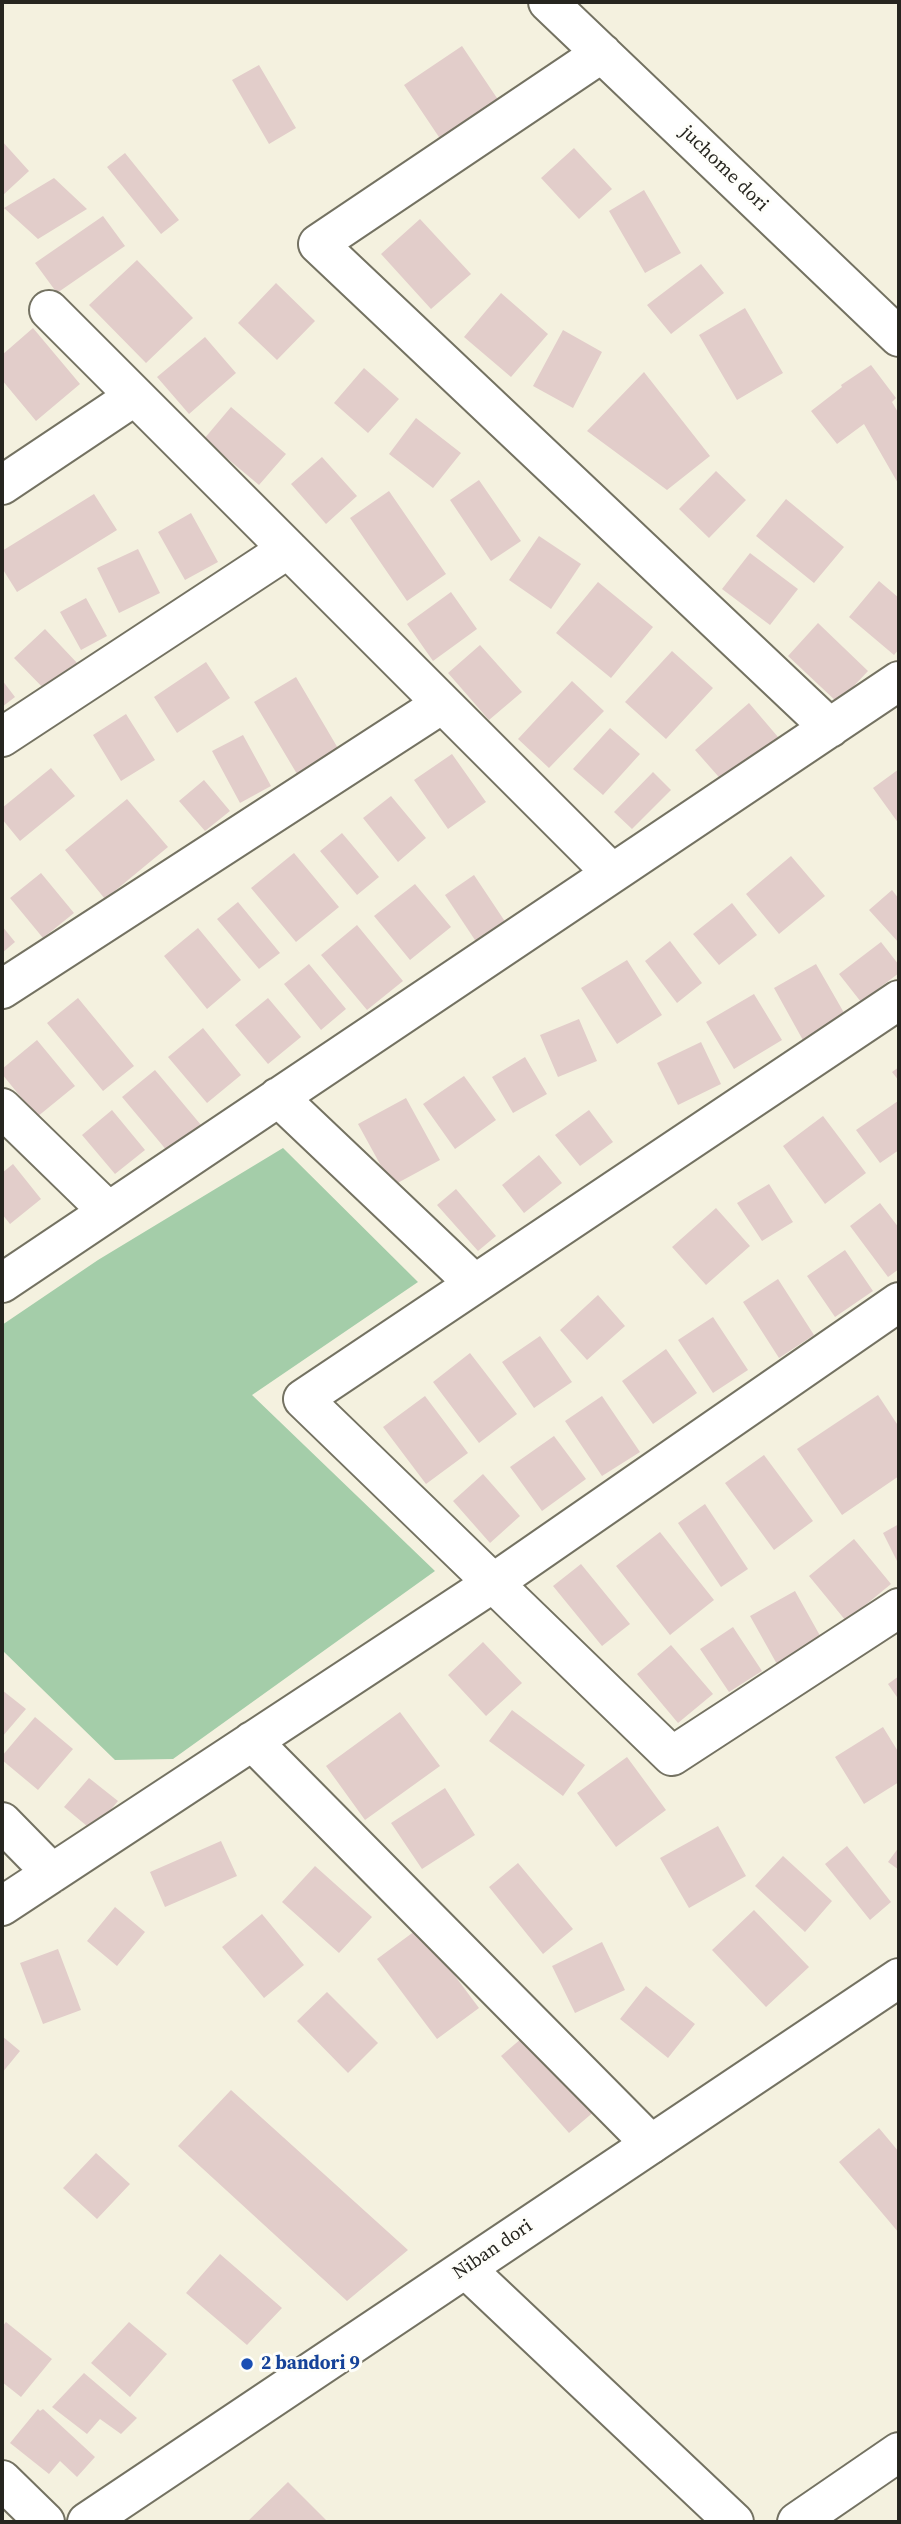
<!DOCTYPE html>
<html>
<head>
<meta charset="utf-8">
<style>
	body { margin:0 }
	#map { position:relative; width:901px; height:2524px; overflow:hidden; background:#f4f1df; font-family:"Source Serif 4",serif }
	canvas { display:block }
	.frame { position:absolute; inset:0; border:4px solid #26251f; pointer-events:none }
</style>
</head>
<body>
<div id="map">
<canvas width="901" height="2524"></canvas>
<div class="frame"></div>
</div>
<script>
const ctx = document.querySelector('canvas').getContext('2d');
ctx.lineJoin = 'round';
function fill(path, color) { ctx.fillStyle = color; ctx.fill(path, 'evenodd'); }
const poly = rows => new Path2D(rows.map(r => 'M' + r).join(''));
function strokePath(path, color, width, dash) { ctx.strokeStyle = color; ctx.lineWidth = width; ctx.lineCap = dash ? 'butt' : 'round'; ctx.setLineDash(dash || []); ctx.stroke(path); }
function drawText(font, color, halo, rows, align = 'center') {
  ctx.font = font + ' "Source Serif 4",serif'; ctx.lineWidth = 6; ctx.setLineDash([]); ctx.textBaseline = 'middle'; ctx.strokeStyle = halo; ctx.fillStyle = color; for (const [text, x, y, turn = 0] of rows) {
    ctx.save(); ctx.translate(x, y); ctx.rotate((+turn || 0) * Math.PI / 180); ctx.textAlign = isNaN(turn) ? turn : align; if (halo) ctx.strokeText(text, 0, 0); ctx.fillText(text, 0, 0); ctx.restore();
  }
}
fill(poly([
	[283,1148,418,1282,252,1395,435,1571,173,1759,115,1760,2,1650,2,1325,98,1260]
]), '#a4cda9');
fill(poly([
	[462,46,503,107,445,146,404,85],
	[259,65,296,128,269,144,232,80],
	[2,141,29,171,2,196],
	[574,148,612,189,579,219,541,178],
	[125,153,179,220,161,234,107,167],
	[54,178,87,209,38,239,4,208],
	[644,190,681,253,645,273,609,211],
	[103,216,125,246,57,293,35,263],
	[420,219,471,274,431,309,381,254],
	[137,260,193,318,146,363,89,305],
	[701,264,724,293,671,334,647,305],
	[276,283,315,321,277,360,238,323],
	[501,293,548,334,511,377,464,337],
	[745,308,783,373,737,400,699,335],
	[33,328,80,384,36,421,2,380,2,355],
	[563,330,602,352,573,408,533,386],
	[205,337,236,373,189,414,157,377],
	[871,365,896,398,892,402,899,414,899,485,864,424,837,444,811,411,842,387,841,385],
	[364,368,399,399,368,433,334,403],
	[644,372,710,456,667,490,587,431],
	[231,407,286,454,259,485,204,439],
	[416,418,461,453,433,488,389,454],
	[322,457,357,496,326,524,291,484],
	[716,471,746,500,709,538,679,509],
	[479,480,521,541,491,561,450,500],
	[389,491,446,574,407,601,350,518],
	[94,494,117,530,17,592,2,568,2,551],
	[786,499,844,547,814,583,756,536],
	[191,513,218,562,185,580,158,532],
	[539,536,581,564,551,609,509,580],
	[138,549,160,593,119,613,97,568],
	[750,553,798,589,770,625,722,589],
	[879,581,899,598,899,649,894,655,849,617],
	[598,582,653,627,611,678,556,633],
	[451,592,477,629,433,661,407,624],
	[86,598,107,636,81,650,60,612],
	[818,623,868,671,838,703,788,656],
	[45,629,79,665,49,694,14,658],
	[480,645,522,692,489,720,448,673],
	[672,651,713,688,666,739,625,702],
	[206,662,230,698,177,733,154,697],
	[296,677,339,750,297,774,254,702],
	[2,680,15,697,2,707],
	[572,681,604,711,549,768,518,739],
	[749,703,778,737,725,784,695,750],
	[126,714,155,760,121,781,93,735],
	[610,728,640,754,603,795,573,769],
	[243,735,271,786,240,803,212,751],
	[452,754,486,802,448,829,414,780],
	[51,768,75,796,20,841,2,819,2,808],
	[899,769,899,824,873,788],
	[653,772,671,790,632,829,614,812],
	[204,780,230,811,205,831,179,801],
	[391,796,426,838,398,862,363,818],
	[127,799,168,847,105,899,65,850],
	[342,833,379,877,357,895,320,851],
	[294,853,339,907,296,942,251,888],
	[791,856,825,896,779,934,746,894],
	[41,873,74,913,43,938,10,898],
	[474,875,506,923,477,943,445,895],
	[415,884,451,927,410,960,374,916],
	[892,890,899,899,899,943,869,910],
	[238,902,280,953,259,969,217,919],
	[732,903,757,935,719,965,693,934],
	[357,925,403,981,367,1010,321,955],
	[2,926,15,942,2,953],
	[198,928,241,980,207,1009,164,956],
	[670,941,702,983,677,1003,645,961],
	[881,942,899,965,899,973,861,1002,839,974],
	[627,960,662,1015,617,1044,581,988],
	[309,964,346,1009,321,1030,284,984],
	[816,964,847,1018,804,1042,774,988],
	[754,994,782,1040,734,1069,706,1022],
	[78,998,134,1066,103,1091,47,1023],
	[268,998,301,1037,268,1064,235,1025],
	[579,1019,597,1061,558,1077,540,1035],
	[203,1028,241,1075,207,1103,168,1057],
	[37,1040,75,1086,37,1117,2,1074,2,1069],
	[701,1042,721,1084,678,1105,657,1063],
	[525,1057,547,1094,513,1113,492,1077],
	[899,1067,899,1081,892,1072],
	[155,1070,201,1125,168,1152,122,1097],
	[464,1076,496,1120,455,1149,423,1104],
	[406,1098,440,1160,392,1186,358,1124],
	[898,1101,899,1150,880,1163,856,1130],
	[112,1110,145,1150,115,1174,82,1135],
	[589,1110,613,1142,580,1166,555,1135],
	[823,1116,866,1173,825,1204,783,1146],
	[539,1155,562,1183,524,1213,502,1185],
	[13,1164,41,1199,10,1224,2,1214,2,1173],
	[769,1184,793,1222,762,1241,737,1203],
	[456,1189,496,1236,478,1251,437,1205],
	[880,1203,899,1228,899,1269,888,1277,850,1226],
	[716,1208,750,1246,706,1285,672,1247],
	[845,1250,873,1291,835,1317,807,1276],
	[778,1279,814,1335,779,1358,743,1302],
	[598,1295,625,1326,587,1360,560,1330],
	[713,1317,748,1370,713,1393,678,1340],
	[540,1336,572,1382,534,1408,502,1362],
	[666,1349,697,1393,653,1424,622,1381],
	[470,1353,517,1414,479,1443,433,1382],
	[878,1395,899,1427,899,1476,842,1515,797,1449],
	[425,1396,468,1453,426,1484,383,1427],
	[602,1396,640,1452,602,1476,565,1421],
	[554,1436,586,1479,542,1511,510,1467],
	[764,1455,813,1521,774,1550,725,1483],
	[483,1474,520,1516,490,1543,453,1501],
	[705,1504,748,1569,721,1587,678,1523],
	[899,1524,899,1565,883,1533],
	[660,1532,714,1600,670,1635,616,1566],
	[854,1539,891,1584,846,1621,809,1576],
	[581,1564,630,1624,602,1646,553,1586],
	[795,1591,823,1641,778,1666,750,1616],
	[733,1627,762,1671,729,1692,700,1649],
	[483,1642,522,1683,486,1716,448,1675],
	[671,1645,713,1694,678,1723,637,1674],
	[899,1676,899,1700,888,1684],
	[2,1690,26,1709,2,1737],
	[512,1710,585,1765,563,1796,489,1741],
	[400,1712,440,1766,365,1820,326,1766],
	[35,1717,73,1749,38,1790,2,1760,2,1756],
	[883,1727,899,1753,899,1782,864,1804,835,1757],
	[627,1757,666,1810,616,1847,577,1793],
	[89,1778,118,1801,93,1831,64,1807],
	[445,1788,475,1835,422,1869,391,1823],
	[718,1826,746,1876,689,1908,660,1858],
	[221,1841,237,1876,165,1907,150,1872],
	[847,1846,891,1902,870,1920,825,1864],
	[899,1847,899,1870,888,1862],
	[783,1856,832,1901,805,1932,755,1886],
	[518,1863,573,1929,543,1954,489,1887],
	[315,1866,372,1917,339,1953,282,1902],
	[115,1907,145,1932,117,1966,87,1941],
	[754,1910,809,1967,766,2007,712,1950],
	[262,1914,304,1965,264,1998,222,1947],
	[419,1928,479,2008,437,2039,377,1959],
	[602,1942,625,1990,575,2013,552,1966],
	[58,1949,81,2010,43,2024,20,1963],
	[646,1986,695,2024,668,2058,620,2019],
	[327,1992,378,2043,348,2073,297,2021],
	[529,2032,596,2110,569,2133,501,2056],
	[2,2036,20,2051,2,2073],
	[231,2090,408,2250,347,2301,178,2146],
	[879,2128,899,2152,899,2233,839,2162],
	[96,2153,130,2184,97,2219,63,2188],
	[220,2254,282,2308,247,2345,186,2293],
	[6,2322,52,2359,21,2397,2,2382,2,2327],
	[129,2322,167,2354,130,2397,91,2363],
	[84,2373,137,2418,121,2434,100,2419,87,2434,52,2407],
	[38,2409,40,2411,43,2409,95,2457,77,2477,60,2461,49,2474,10,2443],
	[288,2482,328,2522,247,2522]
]), '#e2cdca');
const minor = poly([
	[548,2,899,337],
	[602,53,318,244,830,728],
	[49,310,612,873],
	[2,485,135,396],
	[2,737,288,549],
	[2,989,442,704],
	[899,1000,303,1399,672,1756,899,1608],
	[278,1097,475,1284],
	[2,1108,108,1211],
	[2,1283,899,681],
	[252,1741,651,2144],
	[2,1822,52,1873],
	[2,1906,493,1583,899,1302],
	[466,2269,734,2522],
	[2,2480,45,2522],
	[797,2522,899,2452]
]);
const major = poly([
	[87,2522,899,1978]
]);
strokePath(minor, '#747262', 42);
strokePath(major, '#747262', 42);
strokePath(minor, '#fff', 38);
strokePath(major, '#fff', 38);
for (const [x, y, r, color] of [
	[247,2364,7,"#1a4fb4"]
]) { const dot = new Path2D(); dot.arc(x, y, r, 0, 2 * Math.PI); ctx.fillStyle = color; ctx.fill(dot); strokePath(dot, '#fefefa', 2.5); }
drawText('19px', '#26251f', '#fefefa', [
	["juchome dori",724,169,44],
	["Niban dori",493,2250,-34]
]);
drawText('bold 19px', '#164399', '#fefefa', [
	["2 bandori 9",261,2364]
], 'left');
</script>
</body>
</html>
